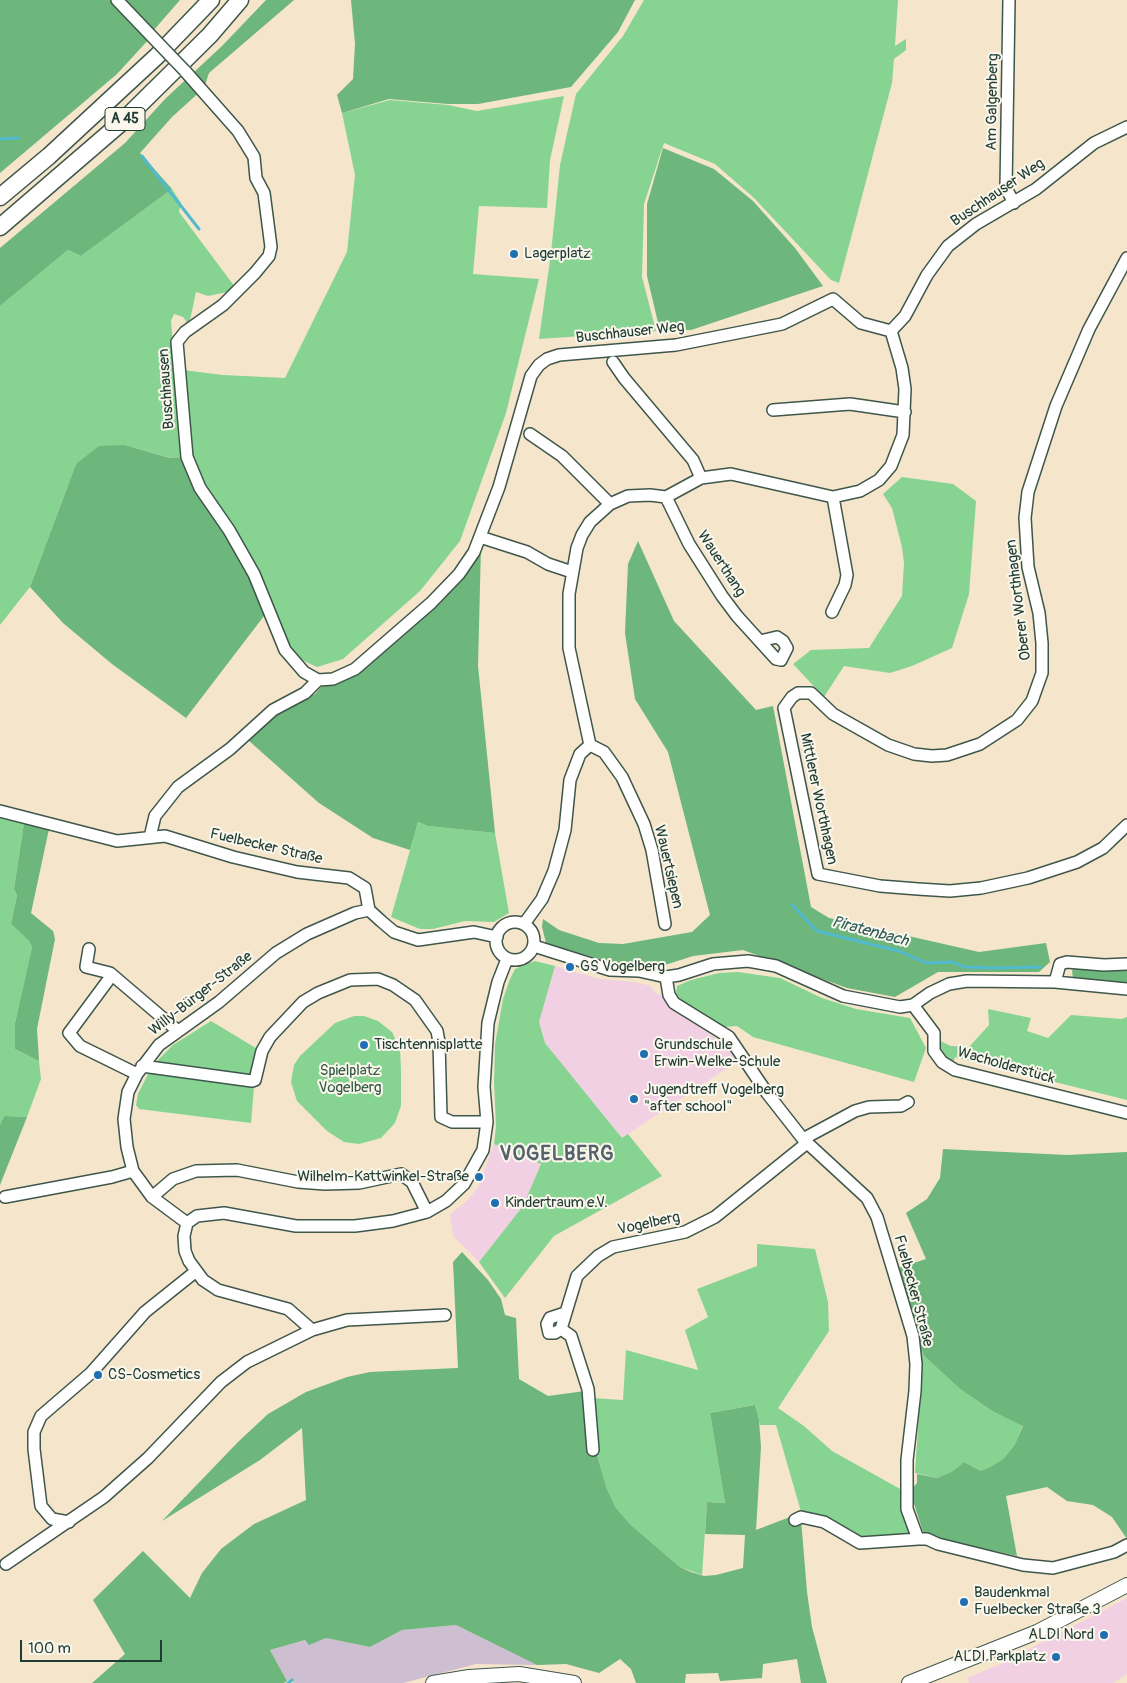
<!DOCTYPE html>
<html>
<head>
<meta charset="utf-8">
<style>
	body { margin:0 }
	#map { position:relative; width:1127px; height:1683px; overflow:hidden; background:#f4e5cb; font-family:Pangolin,sans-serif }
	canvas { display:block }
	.scale { position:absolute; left:20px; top:1640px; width:142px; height:22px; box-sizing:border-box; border:2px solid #1f3d34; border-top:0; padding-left:6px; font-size:15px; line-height:18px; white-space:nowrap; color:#1f3d34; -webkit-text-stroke:4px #fbf7ec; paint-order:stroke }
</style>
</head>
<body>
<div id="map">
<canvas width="1127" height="1683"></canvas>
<div class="scale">100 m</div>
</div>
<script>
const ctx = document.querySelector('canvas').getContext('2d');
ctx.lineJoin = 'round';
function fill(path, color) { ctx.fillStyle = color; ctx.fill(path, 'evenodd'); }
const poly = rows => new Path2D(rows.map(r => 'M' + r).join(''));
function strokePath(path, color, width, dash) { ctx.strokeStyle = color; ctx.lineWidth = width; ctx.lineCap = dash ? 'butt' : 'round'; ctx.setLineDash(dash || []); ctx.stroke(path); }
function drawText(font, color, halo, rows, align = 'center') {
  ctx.font = font + ' Pangolin,sans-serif'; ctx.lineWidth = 4; ctx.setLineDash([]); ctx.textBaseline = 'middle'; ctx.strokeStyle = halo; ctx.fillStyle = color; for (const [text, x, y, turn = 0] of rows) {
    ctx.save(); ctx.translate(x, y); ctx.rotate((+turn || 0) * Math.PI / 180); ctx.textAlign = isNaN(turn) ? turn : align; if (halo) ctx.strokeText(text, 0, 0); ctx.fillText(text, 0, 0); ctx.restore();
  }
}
fill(poly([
	[555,966,599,979,635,982,651,986,654,992,664,997,676,1012,731,1048,739,1060,622,1138,545,1043,539,1022],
	[494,1144,541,1164,523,1206,479,1262,453,1236,450,1214,467,1201,478,1187],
	[1127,1598,1127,1674,1113,1683,969,1683,967,1678,1025,1654,1025,1651]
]), '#f1d0e3');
fill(poly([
	[456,1625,537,1665,476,1664,403,1683,292,1683,293,1682,291,1679,287,1681,270,1650,306,1640,309,1644,326,1638,370,1647,402,1630]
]), '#cebed1');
fill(poly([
	[644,0,898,0,895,46,906,39,906,50,894,59,892,83,839,283,831,280,754,198,715,164,664,143,644,204,642,277,656,331,539,339,551,253,560,165,576,94,623,36],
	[564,96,550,160,547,208,479,206,473,274,539,279,506,413,460,541,420,591,343,659,317,667,304,661,287,647,194,470,183,370,223,375,285,378,347,252,355,175,342,113,390,100,448,105,477,111],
	[172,189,181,203,179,212,235,287,232,291,208,296,196,292,189,325,183,317,174,314,171,321,183,457,171,458,125,445,76,464,30,587,0,625,0,306,68,250,81,256],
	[902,477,953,484,976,501,969,594,952,648,912,666,890,673,844,666,824,697,793,664,811,650,869,648,902,596,904,563,902,547,892,508,883,494],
	[0,816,24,823,14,889,17,895,11,924,29,941,32,947,15,1023,15,1049,39,1061,41,1079,27,1117,4,1116,0,1125],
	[418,822,428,826,495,833,509,913,494,922,465,921,433,929,420,929,391,917],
	[535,961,555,966,539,1022,545,1043,622,1138,628,1134,662,1176,554,1236,505,1298,479,1262,523,1206,541,1164,494,1144,496,1126,494,1082,495,1044,503,999,510,979,515,969],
	[738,972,780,978,822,998,856,1009,910,1018,926,1048,914,1082,753,1037,737,1026,723,1027,683,1002,676,994,677,986,691,980,719,973],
	[988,1009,1031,1018,1027,1031,1048,1038,1071,1015,1122,1019,1127,1017,1127,1100,955,1057,953,1065,939,1052,938,1040,951,1046,969,1047,989,1025],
	[354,1016,364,1016,378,1021,392,1032,400,1049,401,1069,401,1106,395,1123,381,1138,359,1144,344,1142,327,1131,297,1101,291,1082,294,1065,300,1056,335,1023],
	[211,1021,259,1050,249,1076,154,1064,173,1045],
	[149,1072,254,1087,251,1123,139,1109,136,1105,138,1094],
	[757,1244,815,1249,828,1302,829,1331,778,1408,804,1426,832,1451,902,1490,909,1531,907,1535,859,1541,802,1515,776,1425,760,1425,755,1405,710,1413,725,1503,707,1502,702,1575,680,1567,631,1525,616,1508,607,1489,596,1452,592,1398,623,1400,626,1350,698,1370,685,1330,708,1317,697,1289,757,1266],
	[916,1334,924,1356,960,1389,992,1411,1023,1425,1014,1446,1003,1459,990,1467,981,1471,964,1462,953,1471,937,1478,915,1473,922,1368]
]), '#87d492');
fill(poly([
	[0,0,112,0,150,38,117,74,0,173],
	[121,0,180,0,153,31],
	[266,0,294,0,209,73,204,88,172,117,140,153,172,189,81,256,68,250,0,306,0,248,125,143,165,99,222,46],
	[351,0,635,0,618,32,571,87,478,104,448,104,389,99,342,113,337,95,353,79,355,44],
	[663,148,714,169,753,201,795,248,823,286,691,330,660,331,647,276,647,204],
	[125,445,170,458,183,457,209,508,251,576,267,612,186,718,112,664,63,623,30,587,76,464,99,446],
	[638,541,674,621,756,710,773,706,811,907,829,918,979,952,1046,943,1050,962,1039,972,938,972,895,997,847,988,743,950,693,956,665,965,634,962,615,964,546,943,542,927,543,919,559,930,599,943,623,944,692,932,710,915,668,752,635,699,625,633,628,564],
	[481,546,478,666,495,833,428,826,418,822,410,850,373,838,319,803,248,740,269,720,289,705,315,694,322,686,334,684,352,676],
	[24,823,49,829,31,913,53,931,55,939,37,1029,39,1061,15,1049,15,1023,32,947,29,941,11,924,17,895,14,889],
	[1075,966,1127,967,1127,985,1073,978,1072,971],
	[4,1116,27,1117,0,1185,0,1125],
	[943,1149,1067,1155,1127,1152,1127,1539,1112,1517,1093,1505,1067,1501,1047,1487,1006,1496,1017,1556,924,1535,910,1491,917,1483,917,1474,937,1478,953,1471,964,1462,981,1471,990,1467,1003,1459,1014,1446,1023,1426,992,1411,960,1389,924,1356,916,1334,898,1268,926,1259,906,1213,927,1199,940,1178],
	[462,1252,488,1280,501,1299,505,1315,516,1318,519,1379,548,1396,585,1391,596,1452,607,1489,616,1508,631,1525,680,1567,691,1572,704,1576,716,1575,743,1568,745,1535,705,1534,707,1502,725,1503,710,1413,755,1405,759,1420,761,1447,756,1530,790,1517,801,1519,807,1592,812,1627,827,1683,801,1683,797,1659,763,1664,762,1678,720,1681,718,1673,686,1674,685,1683,636,1683,631,1669,620,1659,599,1673,566,1664,537,1665,456,1625,402,1630,370,1647,326,1638,309,1645,305,1640,270,1650,287,1681,284,1683,92,1683,125,1654,93,1600,143,1551,190,1598,202,1573,221,1549,254,1524,306,1500,302,1428,260,1460,162,1521,238,1442,268,1414,306,1392,347,1377,370,1372,458,1368,453,1262]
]), '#6db67c');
strokePath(poly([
	[0,139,19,138],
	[142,156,199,229],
	[792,905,817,931,899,951,926,963,953,962,964,967,992,968,1040,967],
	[288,1683,292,1680]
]), '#51bace', 3);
const minor = poly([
	[117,0,139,23],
	[1009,0,1006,188,1014,203],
	[185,71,238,131,254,157,256,178,264,193,271,247,269,256,255,273,223,305,185,332,177,342,187,457,200,488,229,530,254,574,285,650,304,672,318,680,333,679,355,669,431,603,459,574,474,552,499,487,531,376,539,365,547,359,559,355,676,345,782,324,833,299,861,323,891,331],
	[1127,258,1089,329,1056,406,1028,492,1025,518,1028,567,1039,613,1042,643,1042,673,1032,701,1017,720,980,744,947,755,932,756,914,754,888,745,833,714,811,693,798,693,792,697,784,708,818,874,880,886,918,889,950,891,981,888,1028,878,1077,862,1103,848,1127,825],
	[891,331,905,316,927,275,948,246,976,224,1036,189,1094,143,1127,127],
	[613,362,624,378,693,460,701,478],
	[773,410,850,404,905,412],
	[530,434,562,456,610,504],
	[666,497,689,544,722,596,737,616,776,659,781,660,787,648,783,641,777,637,760,641],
	[480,537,527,552,548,564,572,572],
	[832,612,845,585,847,575,833,497],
	[590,745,604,752,622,777,644,824,652,850,665,924],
	[0,811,117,841,165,836,233,857,297,872,349,878,365,888,369,910,381,921,394,932,418,940,474,932,497,937],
	[150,837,155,816,178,787,230,749,273,710,305,693,318,680],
	'496 941a19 19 0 1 1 38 0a19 19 0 1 1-38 0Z',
	[524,924,542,899,554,871,565,830,570,780,580,754,590,745,569,648,569,594,577,548,582,535,590,522,610,504,628,496,650,495,666,497,701,478,731,474,833,497,860,491,879,480,891,466,903,435,905,389,902,368,891,331],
	[534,946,610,970,639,971,666,977,679,975,713,964,748,961,776,966,843,996,900,1007,913,1005,930,993,949,984,967,981,1055,982,1127,989],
	[89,949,86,967,110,973,178,1031],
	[112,975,69,1033,80,1046,137,1074],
	[666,977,669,995,674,1003,729,1037,767,1093,803,1139,867,1198,877,1217,913,1336,916,1364,915,1391,907,1460,907,1509,918,1539,927,1539,938,1544,1023,1565,1053,1568,1114,1552,1127,1545],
	[1055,982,1060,964,1067,962,1104,965,1127,964],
	[913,1005,934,1033,934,1051,942,1062,955,1070,1127,1113],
	[142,1066,252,1081,255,1080,262,1051,270,1037,303,1002,318,993,350,980,378,979,393,985,415,1000,437,1031,439,1042,441,1117,452,1122,487,1122],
	[803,1139,855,1111,869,1107,901,1106,908,1102],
	[5,1197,112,1177,133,1171],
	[152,1197,173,1179,196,1171,237,1170,298,1182,325,1184,359,1183,401,1174,412,1182,427,1212],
	[187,1223,197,1216,224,1213,296,1226,355,1226,393,1221,427,1212,446,1201,464,1184,483,1150,487,1122,484,1087,488,1023,498,982,507,959],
	[187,1223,152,1197,133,1171,127,1147,124,1119,128,1092,137,1074,159,1045,219,1002,276,953,307,934,355,913,369,910],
	[187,1223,184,1236,185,1251,189,1261,203,1280,218,1290,288,1309,312,1330,347,1320,445,1315],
	[565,1313,550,1318,547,1324,549,1333,555,1333,561,1329,577,1276,598,1256,613,1247,685,1232,715,1217,807,1143],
	[561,1329,571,1336,588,1389,593,1450],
	[795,1520,801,1517,824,1522,860,1543,918,1539],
	[69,1522,52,1519,41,1506,34,1449,34,1432,41,1416,91,1373,145,1312,195,1272],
	[6,1564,104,1497,148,1458,221,1382,247,1362,312,1330]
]);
const major = poly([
	[433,1683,469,1677,519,1674,574,1683],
	[909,1683,1037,1632,1127,1585]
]);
const highway = poly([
	[0,197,49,156,157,56,211,0],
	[0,227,122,122,210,35,240,0]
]);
strokePath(minor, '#3f564b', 14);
strokePath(major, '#3f564b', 16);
strokePath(highway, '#3f564b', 19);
strokePath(minor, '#fff', 11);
strokePath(major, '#fff', 14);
strokePath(highway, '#fff', 16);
const minorBridge = poly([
	[139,23,185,71]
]);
strokePath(minorBridge, '#3f564b', 14, []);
strokePath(minorBridge, '#fff', 11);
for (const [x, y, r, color] of [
	[514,254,5,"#1f6fb2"],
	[570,967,5,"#1f6fb2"],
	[364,1045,5,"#1f6fb2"],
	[644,1054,5,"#1f6fb2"],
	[634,1099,5,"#1f6fb2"],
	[479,1177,5,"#1f6fb2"],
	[495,1203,5,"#1f6fb2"],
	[98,1375,5,"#1f6fb2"],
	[964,1602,5,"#1f6fb2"],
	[1104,1635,5,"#1f6fb2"],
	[1056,1657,5,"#1f6fb2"]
]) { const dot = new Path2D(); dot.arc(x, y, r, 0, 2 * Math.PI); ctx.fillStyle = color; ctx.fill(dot); strokePath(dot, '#fbf7ec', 2); }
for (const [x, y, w] of [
	[125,119,40]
]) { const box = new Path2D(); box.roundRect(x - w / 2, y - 11.5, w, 23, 4); ctx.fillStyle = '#fbf7ec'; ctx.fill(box); strokePath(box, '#1f3d34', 1); }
drawText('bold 14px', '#1f3d34', null, [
	["A 45",125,119]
]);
drawText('15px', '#1f3d34', '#fbf7ec', [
	["Am Galgenberg",993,102,-89],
	["Buschhauser Weg",998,193,-34],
	["Buschhauser Weg",630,333,-6],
	["Buschhausen",167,389,-94],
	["Wauerthang",721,564,57],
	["Oberer Worthhagen",1019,600,-97],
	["Mittlerer Worthhagen",818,799,78],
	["Fuelbecker Straße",266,847,13],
	["Wauertsiepen",668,867,77],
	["Willy-Bürger-Straße",201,994,-38],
	["Wacholderstück",1006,1066,16],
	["Vogelberg",649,1224,-12],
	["Fuelbecker Straße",913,1291,75]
]);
drawText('15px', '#1f3d34', '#fbf7ec', [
	["Lagerplatz",524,254],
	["GS Vogelberg",580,967],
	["Tischtennisplatte",374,1045],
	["Grundschule",654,1045],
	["Erwin-Welke-Schule",654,1062],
	["Jugendtreff Vogelberg",644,1090],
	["\"after school\"",644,1107],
	["Wilhelm-Kattwinkel-Straße",469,1177,"right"],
	["Kindertraum e.V.",505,1203],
	["CS-Cosmetics",108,1375],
	["Baudenkmal",974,1593],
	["Fuelbecker Straße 3",974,1610],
	["ALDI Nord",1094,1635,"right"],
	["ALDI Parkplatz",1046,1657,"right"]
], 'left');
drawText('15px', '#345b47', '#fbf7ec', [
	["Spielplatz",350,1071],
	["Vogelberg",350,1088]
]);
drawText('italic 16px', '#2c5c5a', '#fbf7ec', [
	["Piratenbach",870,932,15]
]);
ctx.letterSpacing = '1px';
drawText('bold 20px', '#55616b', '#fbf7ec', [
	["VOGELBERG",557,1155]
]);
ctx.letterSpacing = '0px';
</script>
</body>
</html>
